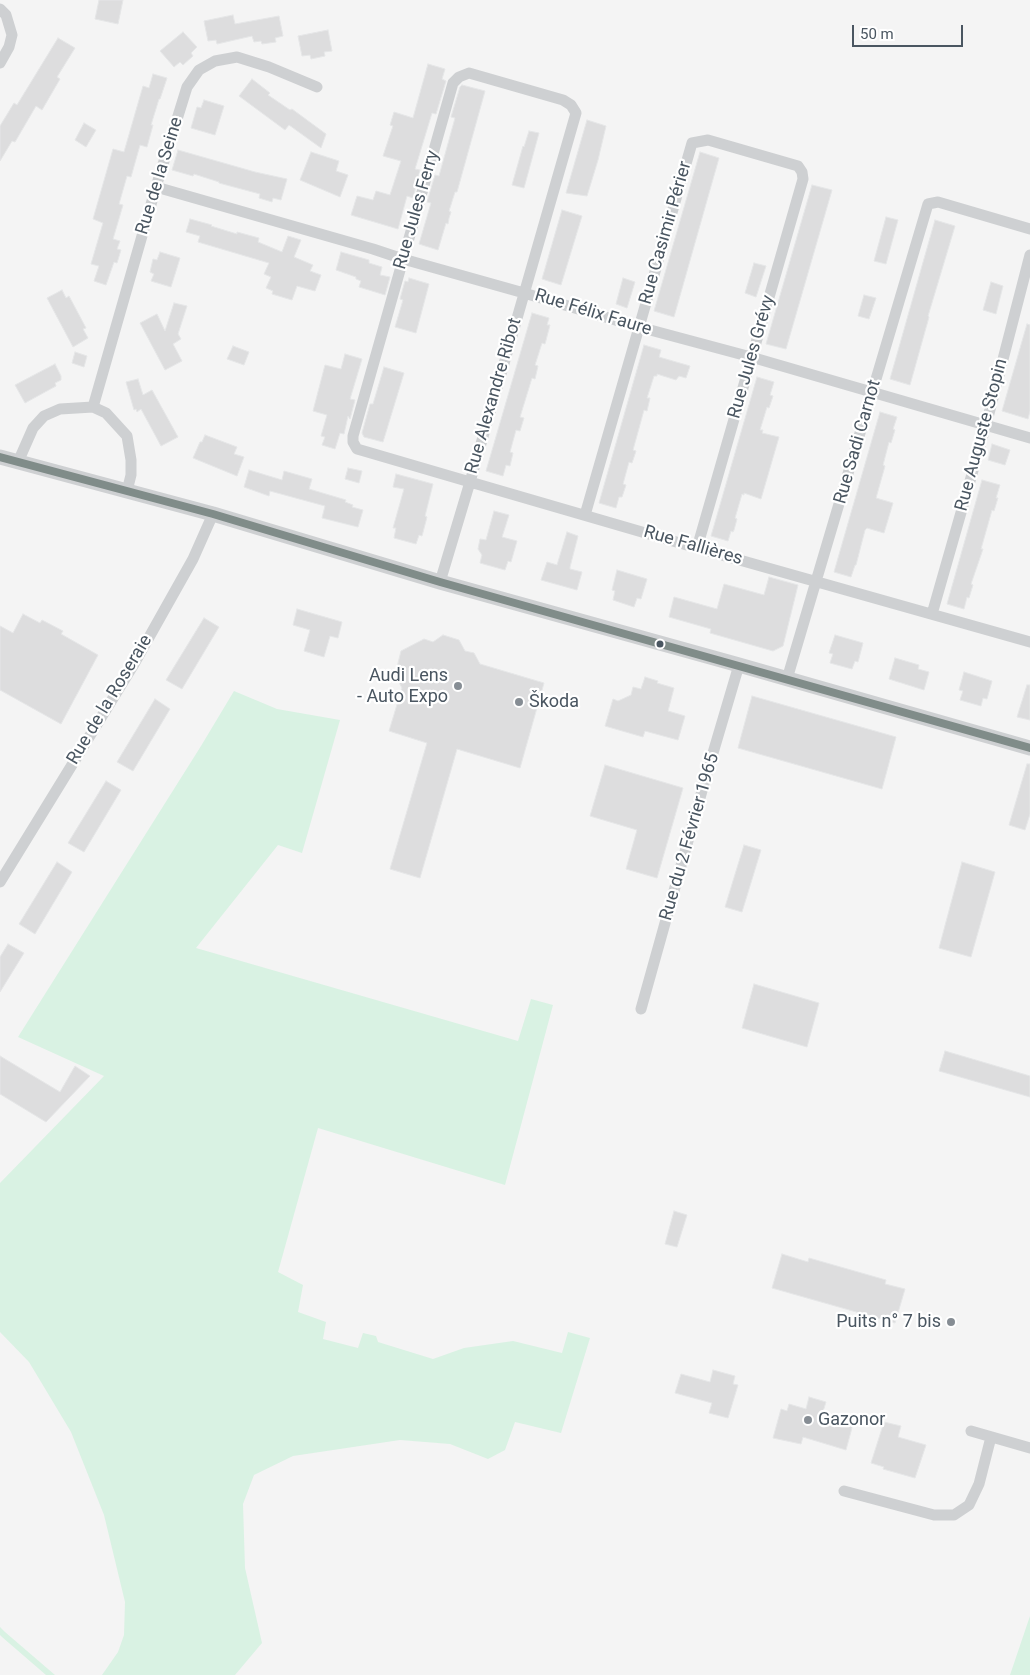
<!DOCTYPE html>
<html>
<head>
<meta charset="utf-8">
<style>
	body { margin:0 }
	#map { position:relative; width:1030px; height:1675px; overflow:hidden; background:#f4f4f4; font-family:Roboto,sans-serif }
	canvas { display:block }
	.scale { position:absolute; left:852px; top:25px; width:111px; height:22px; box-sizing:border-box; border:2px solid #4a5661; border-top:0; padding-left:6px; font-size:15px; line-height:18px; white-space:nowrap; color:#4a5661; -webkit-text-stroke:4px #fff; paint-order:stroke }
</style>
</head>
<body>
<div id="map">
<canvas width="1030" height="1675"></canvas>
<div class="scale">50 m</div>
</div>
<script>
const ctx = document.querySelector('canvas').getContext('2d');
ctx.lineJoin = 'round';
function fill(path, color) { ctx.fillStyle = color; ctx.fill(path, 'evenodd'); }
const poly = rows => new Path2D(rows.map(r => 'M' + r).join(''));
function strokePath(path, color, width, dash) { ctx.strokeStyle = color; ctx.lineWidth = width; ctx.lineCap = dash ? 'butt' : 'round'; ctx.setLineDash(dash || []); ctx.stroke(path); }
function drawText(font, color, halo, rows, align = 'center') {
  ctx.font = font + ' Roboto,sans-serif'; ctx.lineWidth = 4.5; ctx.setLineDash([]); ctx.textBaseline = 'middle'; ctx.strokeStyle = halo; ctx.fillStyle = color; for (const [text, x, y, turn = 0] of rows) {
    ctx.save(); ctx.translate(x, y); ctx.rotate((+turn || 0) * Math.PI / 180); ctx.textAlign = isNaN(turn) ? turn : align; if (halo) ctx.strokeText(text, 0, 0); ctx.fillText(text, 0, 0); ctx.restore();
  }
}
fill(poly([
	[234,691,277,709,340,720,302,853,278,845,196,948,518,1041,531,999,553,1005,505,1185,318,1128,278,1272,303,1285,298,1312,326,1322,323,1339,358,1348,363,1333,376,1336,378,1342,433,1359,464,1348,513,1341,562,1353,568,1332,590,1338,561,1433,515,1422,505,1450,488,1459,450,1444,400,1440,293,1456,254,1475,243,1504,245,1568,262,1643,235,1675,102,1675,118,1652,124,1635,125,1602,104,1515,71,1432,29,1362,0,1332,0,1183,104,1076,18,1037,201,746],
	[1030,1616,1030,1675,1010,1675],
	[0,1627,5,1632,55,1675,46,1675,2,1637,0,1635]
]), '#d9f2e3');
const building = poly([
	[99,0,123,0,118,24,95,19,99,0],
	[233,15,235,24,279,16,283,36,275,38,276,42,262,44,261,41,254,42,252,36,217,44,216,40,208,41,204,21,233,15],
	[328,30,332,51,324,52,325,56,311,59,310,55,302,56,298,36,328,30],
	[183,32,197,47,191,53,193,56,183,65,180,62,174,67,160,51,183,32],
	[58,38,75,48,57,77,60,79,42,110,36,106,15,142,12,141,0,161,0,126,14,103,17,105,58,38],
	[428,64,445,69,442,79,446,81,436,114,432,113,415,169,420,170,413,198,407,196,398,229,351,215,357,196,373,200,376,191,390,195,401,161,383,156,393,126,390,125,394,112,413,118,428,64],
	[153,74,167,78,160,99,159,99,151,125,153,125,147,147,140,145,131,177,127,176,119,204,123,205,113,239,120,241,117,249,121,250,117,263,114,262,106,285,94,281,99,266,91,264,103,223,93,219,113,149,124,152,143,86,149,88,153,74],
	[252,79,270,93,268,95,290,110,292,109,326,134,321,148,289,125,285,130,239,96,252,79],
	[462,85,485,91,457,192,455,192,449,211,451,212,449,218,448,224,446,223,438,250,419,244,431,203,427,202,435,175,439,176,455,118,451,117,460,87,462,85],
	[204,100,224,106,215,135,191,128,197,107,201,108,204,100],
	[587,120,606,126,598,160,587,196,566,193,587,120],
	[84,123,96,130,86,147,75,140,84,123],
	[529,131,539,133,524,188,512,185,523,146,524,147,529,131],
	[178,150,255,172,287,179,281,200,273,198,272,202,259,198,260,194,219,183,219,182,194,174,193,176,172,170,178,150],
	[311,152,339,161,336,171,348,175,340,197,300,180,311,152],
	[700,152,719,158,674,317,654,311,700,152],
	[812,185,832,190,786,349,766,344,812,185],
	[562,210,582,216,561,285,542,279,562,210],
	[886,217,898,220,886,264,874,261,886,217],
	[190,219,212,225,211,226,237,234,237,232,259,238,258,242,282,252,288,236,301,240,294,257,313,265,310,271,321,275,315,291,297,286,292,300,272,294,273,291,266,288,271,277,264,274,269,263,198,242,200,236,186,232,190,219],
	[935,220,955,226,928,316,929,317,910,385,890,379,935,220],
	[160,252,180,258,171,287,151,281,154,274,150,272,153,259,157,260,160,252],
	[341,252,369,260,369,263,382,267,380,275,390,277,385,295,359,287,361,281,356,279,356,277,336,270,341,252],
	[754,263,766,266,756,297,745,293,754,263],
	[409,278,429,284,416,333,395,327,403,300,400,299,405,281,408,282,409,278],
	[623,278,635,282,627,308,616,304,623,278],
	[991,282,1003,286,996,314,983,310,991,282],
	[62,290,66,298,69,296,86,328,83,329,88,338,73,347,47,298,62,290],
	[864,295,876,298,869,319,858,316,864,295],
	[174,303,187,306,178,334,181,339,173,344,182,361,165,370,140,323,157,314,165,331,174,303],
	[532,313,549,318,547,325,550,325,545,344,542,343,535,365,538,366,535,379,532,378,520,417,524,418,520,431,516,430,510,452,513,453,510,466,506,465,503,476,486,471,532,313],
	[1027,324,1030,325,1030,411,1028,419,1002,411,1027,324],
	[644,345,661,350,659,357,690,366,686,378,679,376,676,380,657,374,657,376,654,376,647,398,650,398,647,411,644,410,633,450,636,451,632,463,629,462,623,484,626,485,622,497,619,497,616,508,599,503,644,345],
	[233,346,249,352,244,365,227,359,233,346],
	[75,352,87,356,84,367,72,363,75,352],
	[345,354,362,359,350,399,355,400,350,419,348,416,344,434,340,433,335,449,322,445,325,437,321,436,327,415,313,411,325,365,341,369,345,354],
	[55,364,61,376,61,380,55,383,56,386,25,403,15,385,55,364],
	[384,367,404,373,383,442,364,437,362,433,370,404,373,404,384,367],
	[757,377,774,382,770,395,773,396,769,408,767,407,760,430,763,430,762,433,779,437,761,499,744,493,744,495,742,494,735,518,737,519,734,530,733,532,731,531,728,541,711,536,757,377],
	[138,379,143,395,152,390,178,437,161,446,141,409,137,412,136,409,134,410,126,382,138,379],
	[880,412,897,417,893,429,895,430,891,443,889,442,883,465,885,466,876,498,893,503,884,533,867,528,865,530,856,565,855,565,851,577,834,572,880,412],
	[205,435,237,447,234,454,244,457,237,476,193,458,200,442,202,442,205,435],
	[992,444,1010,450,1005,465,988,460,992,444],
	[348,468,362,471,359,483,345,479,348,468],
	[249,470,282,480,284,471,312,479,309,489,346,500,345,502,353,505,352,507,363,510,358,527,322,518,325,506,270,491,269,496,244,487,249,470],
	[396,474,433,484,425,516,427,517,422,536,419,535,416,544,394,538,396,528,393,528,404,489,393,487,396,474],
	[982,480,1000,485,996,498,998,498,994,511,992,510,981,549,983,549,971,584,973,585,969,598,967,597,964,609,947,604,982,480],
	[494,511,509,515,502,537,517,541,511,562,508,561,505,570,480,563,482,555,478,549,480,539,486,540,494,511],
	[567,532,578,536,570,567,570,569,582,572,577,590,541,580,547,562,557,565,567,532],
	[617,570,647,579,641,599,637,598,634,607,613,600,615,591,612,590,617,570],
	[769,577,798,585,783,646,773,651,710,633,711,629,669,617,674,597,717,609,724,584,764,595,769,577],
	[297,609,342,622,338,638,330,636,324,657,304,651,310,630,293,625,297,609],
	[23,614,40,623,42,620,63,631,61,634,98,655,61,724,0,690,0,626,13,633,23,614],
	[204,618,219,627,182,689,166,680,204,618],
	[443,635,459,640,465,651,474,653,480,664,544,683,520,768,457,749,420,878,390,869,427,743,389,731,402,688,395,675,401,651,424,639,433,642,443,635],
	[835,635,863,643,858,662,855,661,852,669,830,663,833,654,829,653,835,635],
	[895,658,919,665,918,669,929,672,924,690,889,679,895,658],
	[964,672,992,681,987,699,983,698,981,706,960,700,963,691,959,690,964,672],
	[645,677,658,681,657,683,674,688,668,711,685,716,678,740,645,731,643,737,605,726,613,699,618,701,631,695,633,687,641,689,645,677],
	[1027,685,1030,685,1030,720,1017,717,1027,685],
	[752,696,896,737,882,789,738,748,752,696],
	[155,699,170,709,133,771,117,762,155,699],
	[1027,764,1030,764,1030,814,1025,830,1009,825,1027,764],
	[605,765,683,788,657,878,626,869,637,830,590,816,605,765],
	[106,781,121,790,84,852,68,843,106,781],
	[744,845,761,850,742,912,725,907,744,845],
	[57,862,72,872,35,934,19,924,57,862],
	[962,862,995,872,971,957,939,948,962,862],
	[8,944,24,953,0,992,0,957,8,944],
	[754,984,819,1003,807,1047,742,1028,754,984],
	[945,1051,1030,1076,1030,1097,939,1071,945,1051],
	[0,1056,60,1092,75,1066,90,1076,46,1122,0,1094,0,1056],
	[674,1211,687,1215,677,1247,665,1244,674,1211],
	[782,1254,808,1262,809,1258,886,1280,885,1284,905,1289,895,1323,772,1288,782,1254],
	[713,1370,735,1376,733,1384,738,1385,728,1418,709,1413,712,1403,675,1393,681,1374,710,1382,713,1370],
	[809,1397,826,1402,822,1415,853,1424,846,1450,803,1437,801,1444,773,1438,781,1409,787,1411,789,1404,806,1409,809,1397],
	[884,1422,901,1426,898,1437,926,1445,915,1478,883,1469,884,1467,871,1463,884,1422]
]);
fill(building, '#ddddde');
strokePath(building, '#e5e6e7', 1);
strokePath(poly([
	[0,9,6,15,12,35,9,47,0,63],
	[156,187,373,249,403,259,524,293,639,327,751,357,1030,438],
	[93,407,156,187,187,87,199,70,215,61,237,57,269,67,317,87],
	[18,462,33,428,44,416,60,409,93,407,106,413,127,436,131,460,131,475,127,491],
	[585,515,692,143,708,140,798,166,802,172,803,179,697,548],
	[440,582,470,482,576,113,571,105,563,100,469,73,459,77,453,83,353,436,353,442,357,449,364,451,470,482,697,548,1030,642],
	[932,614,986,425,1030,255],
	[787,679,928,204,938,202,1030,229],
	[0,882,134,664,193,559,213,514],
	[641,1009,705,780,739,665],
	[971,1431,1030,1448],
	[844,1491,934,1515,954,1515,969,1505,979,1484,991,1437]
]), '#ced0d2', 11);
strokePath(poly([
	[0,457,213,514,440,582,739,665,1030,748]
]), '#ced0d2', 15);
strokePath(poly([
	[0,457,213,514,440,582,1030,748]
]), '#808c89', 8);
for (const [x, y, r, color] of [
	[660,644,4.5,"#4a5661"],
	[458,686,5,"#868d94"],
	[519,702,5,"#868d94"],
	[951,1322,5,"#868d94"],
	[808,1420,5,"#868d94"]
]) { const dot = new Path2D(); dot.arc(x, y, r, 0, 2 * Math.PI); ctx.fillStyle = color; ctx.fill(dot); strokePath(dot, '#fff', 2); }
drawText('18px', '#4a5661', '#fff', [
	["Rue de la Seine",160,176,-73],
	["Rue Jules Ferry",417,210,-74],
	["Rue Casimir Périer",666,233,-74],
	["Rue Félix Faure",593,313,17],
	["Rue Jules Grévy",752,357,-74],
	["Rue Alexandre Ribot",494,396,-74],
	["Rue Auguste Stopin",982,435,-75],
	["Rue Sadi Carnot",858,442,-74],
	["Rue Fallières",693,546,16],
	["Rue de la Roseraie",110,700,-59],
	["Rue du 2 Février 1965",690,837,-74]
]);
drawText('18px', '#4a5661', '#fff', [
	["Audi Lens",448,676],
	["- Auto Expo",448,697],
	["Škoda",529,702,"left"],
	["Puits n° 7 bis",941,1322],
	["Gazonor",818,1420,"left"]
], 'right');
</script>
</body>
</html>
